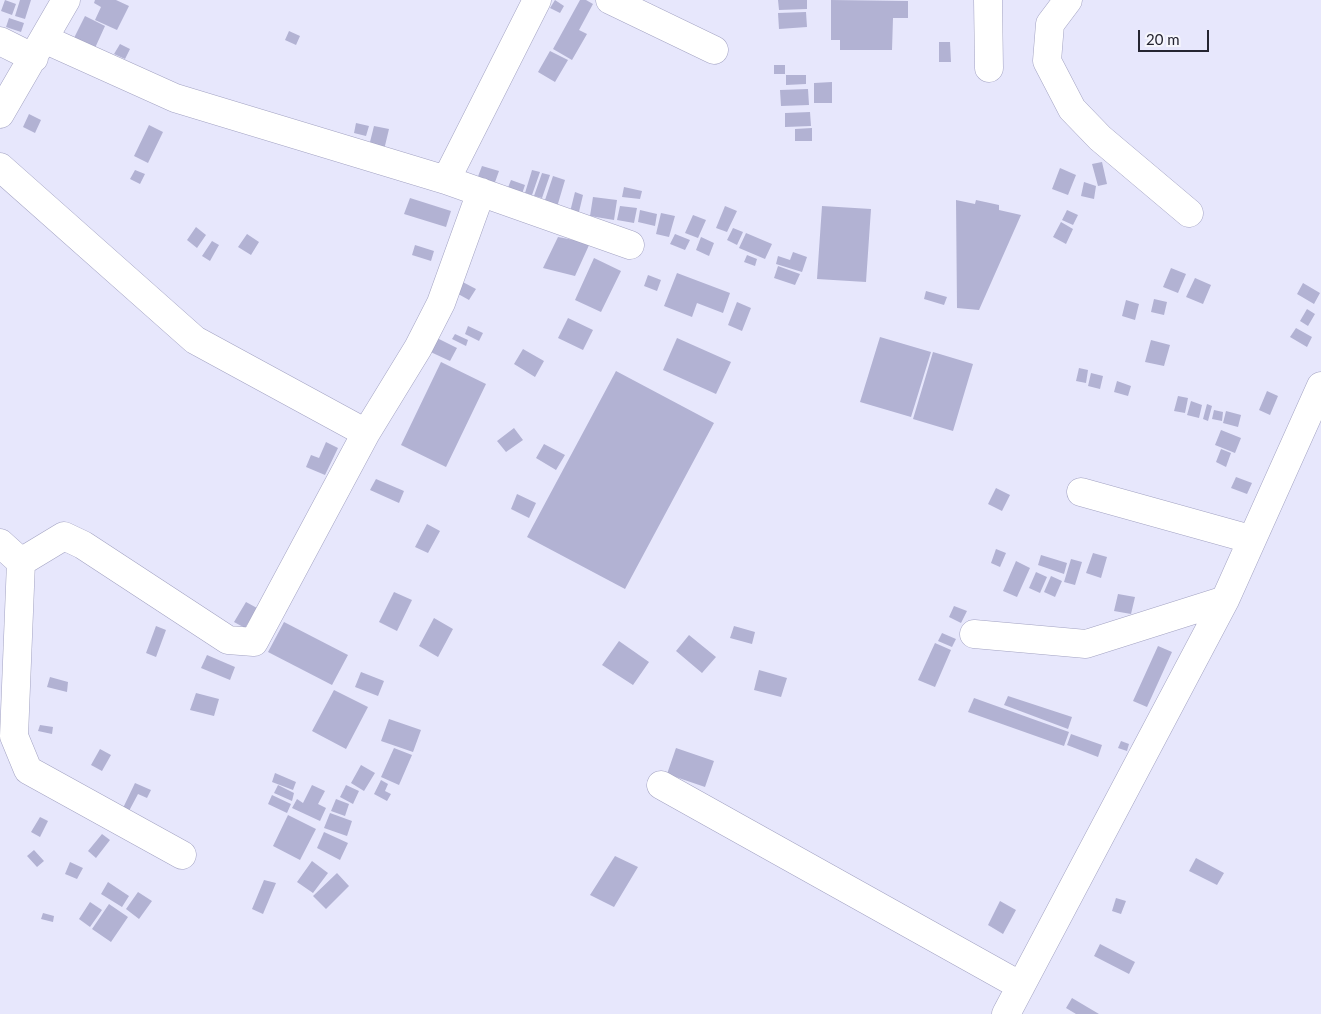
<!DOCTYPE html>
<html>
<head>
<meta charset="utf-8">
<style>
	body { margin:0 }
	#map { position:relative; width:1321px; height:1014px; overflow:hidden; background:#e7e7fc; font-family:Lato,sans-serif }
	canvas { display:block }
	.scale { position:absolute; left:1138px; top:30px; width:71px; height:22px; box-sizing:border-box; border:2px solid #252531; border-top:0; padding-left:6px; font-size:15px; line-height:18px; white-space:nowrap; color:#252531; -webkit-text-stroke:4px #f6f6fd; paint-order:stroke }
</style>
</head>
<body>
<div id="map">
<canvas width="1321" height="1014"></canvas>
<div class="scale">20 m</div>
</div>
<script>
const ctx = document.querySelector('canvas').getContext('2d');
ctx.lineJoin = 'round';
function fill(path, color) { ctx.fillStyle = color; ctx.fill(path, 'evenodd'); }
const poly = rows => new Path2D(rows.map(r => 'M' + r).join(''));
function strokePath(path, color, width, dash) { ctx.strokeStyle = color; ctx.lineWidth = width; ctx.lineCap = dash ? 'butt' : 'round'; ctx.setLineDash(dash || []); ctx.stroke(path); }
fill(poly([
	[5,0,16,4,12,15,1,11],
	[20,0,31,0,25,19,15,16],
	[95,0,116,0,129,6,117,30,95,20,101,7,94,3],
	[555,0,564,6,560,13,550,8],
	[580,0,586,0,593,4,579,30,587,34,572,60,553,49],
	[778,0,807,0,807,9,779,10],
	[831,0,908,1,908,18,893,18,892,50,840,50,840,40,831,40],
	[806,12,807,27,779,29,778,13],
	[85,16,105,26,95,48,74,38],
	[9,18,24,23,21,32,6,27],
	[289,31,300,36,296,45,285,40],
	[939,42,950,42,951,62,939,62],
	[120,44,130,49,125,59,114,54],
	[550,51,568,60,555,82,538,72],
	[774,65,785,65,785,74,774,74],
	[786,75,806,75,806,84,786,85],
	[832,82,832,103,814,103,814,83],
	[808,89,809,105,781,106,780,90],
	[810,112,811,126,785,127,785,113],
	[29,114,41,120,35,133,23,127],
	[356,123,369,126,366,136,354,133],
	[149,125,163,132,148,163,134,156],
	[374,126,389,129,383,154,368,150],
	[812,128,812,141,795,141,795,129],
	[1102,162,1107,184,1098,186,1092,164],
	[482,166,499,171,494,185,477,179],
	[1060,168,1076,175,1068,195,1052,189],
	[135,170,145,174,140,184,130,179],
	[532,170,540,172,532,195,525,193],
	[542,173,550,175,542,198,534,196],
	[553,176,565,180,557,207,544,203],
	[511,180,525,185,521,197,507,190],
	[1084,182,1096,186,1094,199,1081,196],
	[624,187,642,191,640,199,622,197],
	[575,192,583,195,578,216,570,212],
	[593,197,617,200,614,220,590,216],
	[410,198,451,211,446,227,404,214],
	[956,200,975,204,976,200,999,205,999,210,1021,215,979,310,957,308],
	[620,206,637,208,634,223,617,220],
	[725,206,737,211,727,232,716,228],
	[822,206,871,209,866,282,817,279],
	[640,210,657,214,655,226,638,222],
	[1067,210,1078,215,1073,225,1062,220],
	[661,213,675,216,669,237,656,234],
	[693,215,706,220,698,238,685,233],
	[1061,222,1073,229,1066,244,1053,237],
	[196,227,206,235,197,248,187,240],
	[733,228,743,232,737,245,727,240],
	[746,233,772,244,765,259,739,248],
	[247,234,259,242,251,255,238,247],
	[675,234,690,240,685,250,670,244],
	[558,237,590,243,575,276,543,268],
	[701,237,714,243,709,256,696,250],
	[212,241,219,245,210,261,202,256],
	[415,245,434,251,431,261,412,255],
	[793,252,807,257,802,272,776,264,778,256,790,260],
	[747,255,757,259,755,266,744,262],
	[594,258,621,271,601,312,575,300],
	[778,266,800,274,795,285,774,278],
	[1171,268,1186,274,1178,293,1163,287],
	[677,273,730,293,723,313,697,303,692,317,664,306],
	[648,275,661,280,657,291,644,286],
	[1195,278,1211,285,1203,304,1186,297],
	[457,279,476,289,469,300,451,290],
	[1303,283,1320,293,1314,304,1297,294],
	[926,291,947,297,944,305,924,299],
	[1154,299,1167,302,1164,315,1151,312],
	[1126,300,1139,304,1135,320,1122,316],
	[737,302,751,308,742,331,728,325],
	[1307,309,1315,314,1308,326,1300,321],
	[568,318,593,330,583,350,558,338],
	[468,326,483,333,479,341,465,334],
	[1296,328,1312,337,1307,347,1290,337],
	[429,334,457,348,450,361,422,348],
	[455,334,468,340,466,346,452,339],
	[880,337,931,352,911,417,860,402],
	[677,338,731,362,716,394,663,370],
	[1151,340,1170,345,1164,366,1145,362],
	[523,349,544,361,535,377,514,364],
	[933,352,973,364,953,431,913,419],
	[441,362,486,384,446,467,401,445],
	[1079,368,1088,370,1086,383,1076,381],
	[616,371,714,423,625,589,527,537],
	[1091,373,1103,376,1100,389,1088,386],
	[1117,381,1131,386,1128,396,1114,392],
	[1267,391,1278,396,1270,415,1259,410],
	[1178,396,1188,398,1185,413,1174,411],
	[1191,401,1202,405,1199,418,1187,415],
	[1207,404,1212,406,1208,421,1203,419],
	[1214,410,1223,412,1222,421,1212,419],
	[1226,411,1241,415,1238,427,1223,423],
	[514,428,523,440,506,452,497,441],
	[1221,430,1241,438,1235,453,1215,445],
	[326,442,338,448,325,475,306,467,311,455,319,458],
	[544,444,565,455,556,470,536,458],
	[1221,449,1231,453,1226,467,1216,462],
	[1236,477,1252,483,1247,494,1231,488],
	[376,479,404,491,399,503,370,490],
	[996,488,1010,495,1002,511,988,504],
	[517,494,536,503,529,518,511,509],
	[427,524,440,531,428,553,415,547],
	[996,549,1006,553,1000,567,991,563],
	[1093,553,1107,557,1101,578,1086,573],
	[1041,555,1067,563,1064,574,1038,565],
	[1071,559,1082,562,1075,585,1064,582],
	[1016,561,1030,568,1017,597,1003,591],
	[1036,572,1047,577,1040,593,1029,588],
	[1051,576,1062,581,1055,597,1044,592],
	[394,592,412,600,397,631,379,622],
	[1118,594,1135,597,1131,614,1114,611],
	[246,602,257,608,245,628,234,622],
	[954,606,967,611,961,623,949,617],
	[434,618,453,629,438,657,419,646],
	[284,622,348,655,332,685,268,652],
	[156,626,166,630,156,657,146,653],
	[734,626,755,632,752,644,730,638],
	[942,633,956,639,952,647,938,641],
	[689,635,716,657,702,673,676,651],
	[619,641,649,662,633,685,602,665],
	[935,643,951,650,935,687,918,680],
	[1158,646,1172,652,1147,707,1133,701],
	[207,655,235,667,230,680,201,668],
	[759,670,787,678,781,697,754,690],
	[361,672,384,681,378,696,355,687],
	[50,677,68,682,67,692,47,687],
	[334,690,368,707,346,749,312,731],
	[196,693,219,699,214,716,190,710],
	[1008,696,1072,717,1068,729,1004,705],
	[974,698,1069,732,1064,746,968,712],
	[389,719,421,730,413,752,381,741],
	[40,725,53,727,52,734,38,731],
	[1071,734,1102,745,1098,757,1067,745],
	[1121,741,1129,744,1127,751,1118,748],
	[394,748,412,755,399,785,381,777],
	[676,748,714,761,705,787,667,774],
	[100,749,111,755,102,771,91,765],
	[361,765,375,773,364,791,351,783],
	[275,773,296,782,293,790,272,782],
	[381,780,388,784,385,791,391,794,387,801,374,794],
	[135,783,151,790,147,798,138,794,129,811,123,808],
	[278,785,294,793,292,801,274,793],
	[312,785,325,791,318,804,326,808,320,821,292,808,297,799,303,803],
	[346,785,359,791,353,804,340,797],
	[272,795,291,804,287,813,268,804],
	[336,799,349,804,345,816,331,811],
	[330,813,352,821,347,836,324,828],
	[288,815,316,829,300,860,273,846],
	[40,817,48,821,40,837,31,832],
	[324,832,348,843,340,860,317,848],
	[102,834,110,840,96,858,88,851],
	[34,850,44,861,37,867,27,856],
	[615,856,638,867,614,907,590,895],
	[1196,858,1224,873,1217,885,1189,871],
	[312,861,328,873,313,893,297,882],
	[70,862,83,868,77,879,65,874],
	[337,873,349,886,326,909,313,896],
	[264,880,276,883,263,914,252,909],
	[108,882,129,896,122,907,101,894],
	[138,892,152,901,139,919,126,909],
	[1116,898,1126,901,1121,914,1112,911],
	[1000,901,1016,910,1003,934,988,925],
	[90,902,102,910,90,927,79,919],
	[109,904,128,917,111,942,92,929],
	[43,913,54,916,53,922,41,919],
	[1100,944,1135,962,1129,974,1094,956],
	[1072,998,1099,1014,1076,1014,1066,1008]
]), '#b2b2d3');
const minor = poly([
	[537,0,446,180,630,245],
	[610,0,714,50],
	[988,0,989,68],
	[1068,0,1050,24,1047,61,1072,109,1100,138,1189,213],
	[44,39,175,98,446,180],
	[0,41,34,58],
	[0,114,66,0],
	[0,167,195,340,366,433,418,348,441,303,481,192],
	[1081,492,1250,539],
	[0,543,21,562,14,736,28,770,182,855],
	[21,562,64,536,83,545,228,640,254,642,366,433],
	[974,634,1086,644,1225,600],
	[661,785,1021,986],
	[1006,1014,1225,600,1321,386]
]);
strokePath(minor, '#a2a2c2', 29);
strokePath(minor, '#fff', 28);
</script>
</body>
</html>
